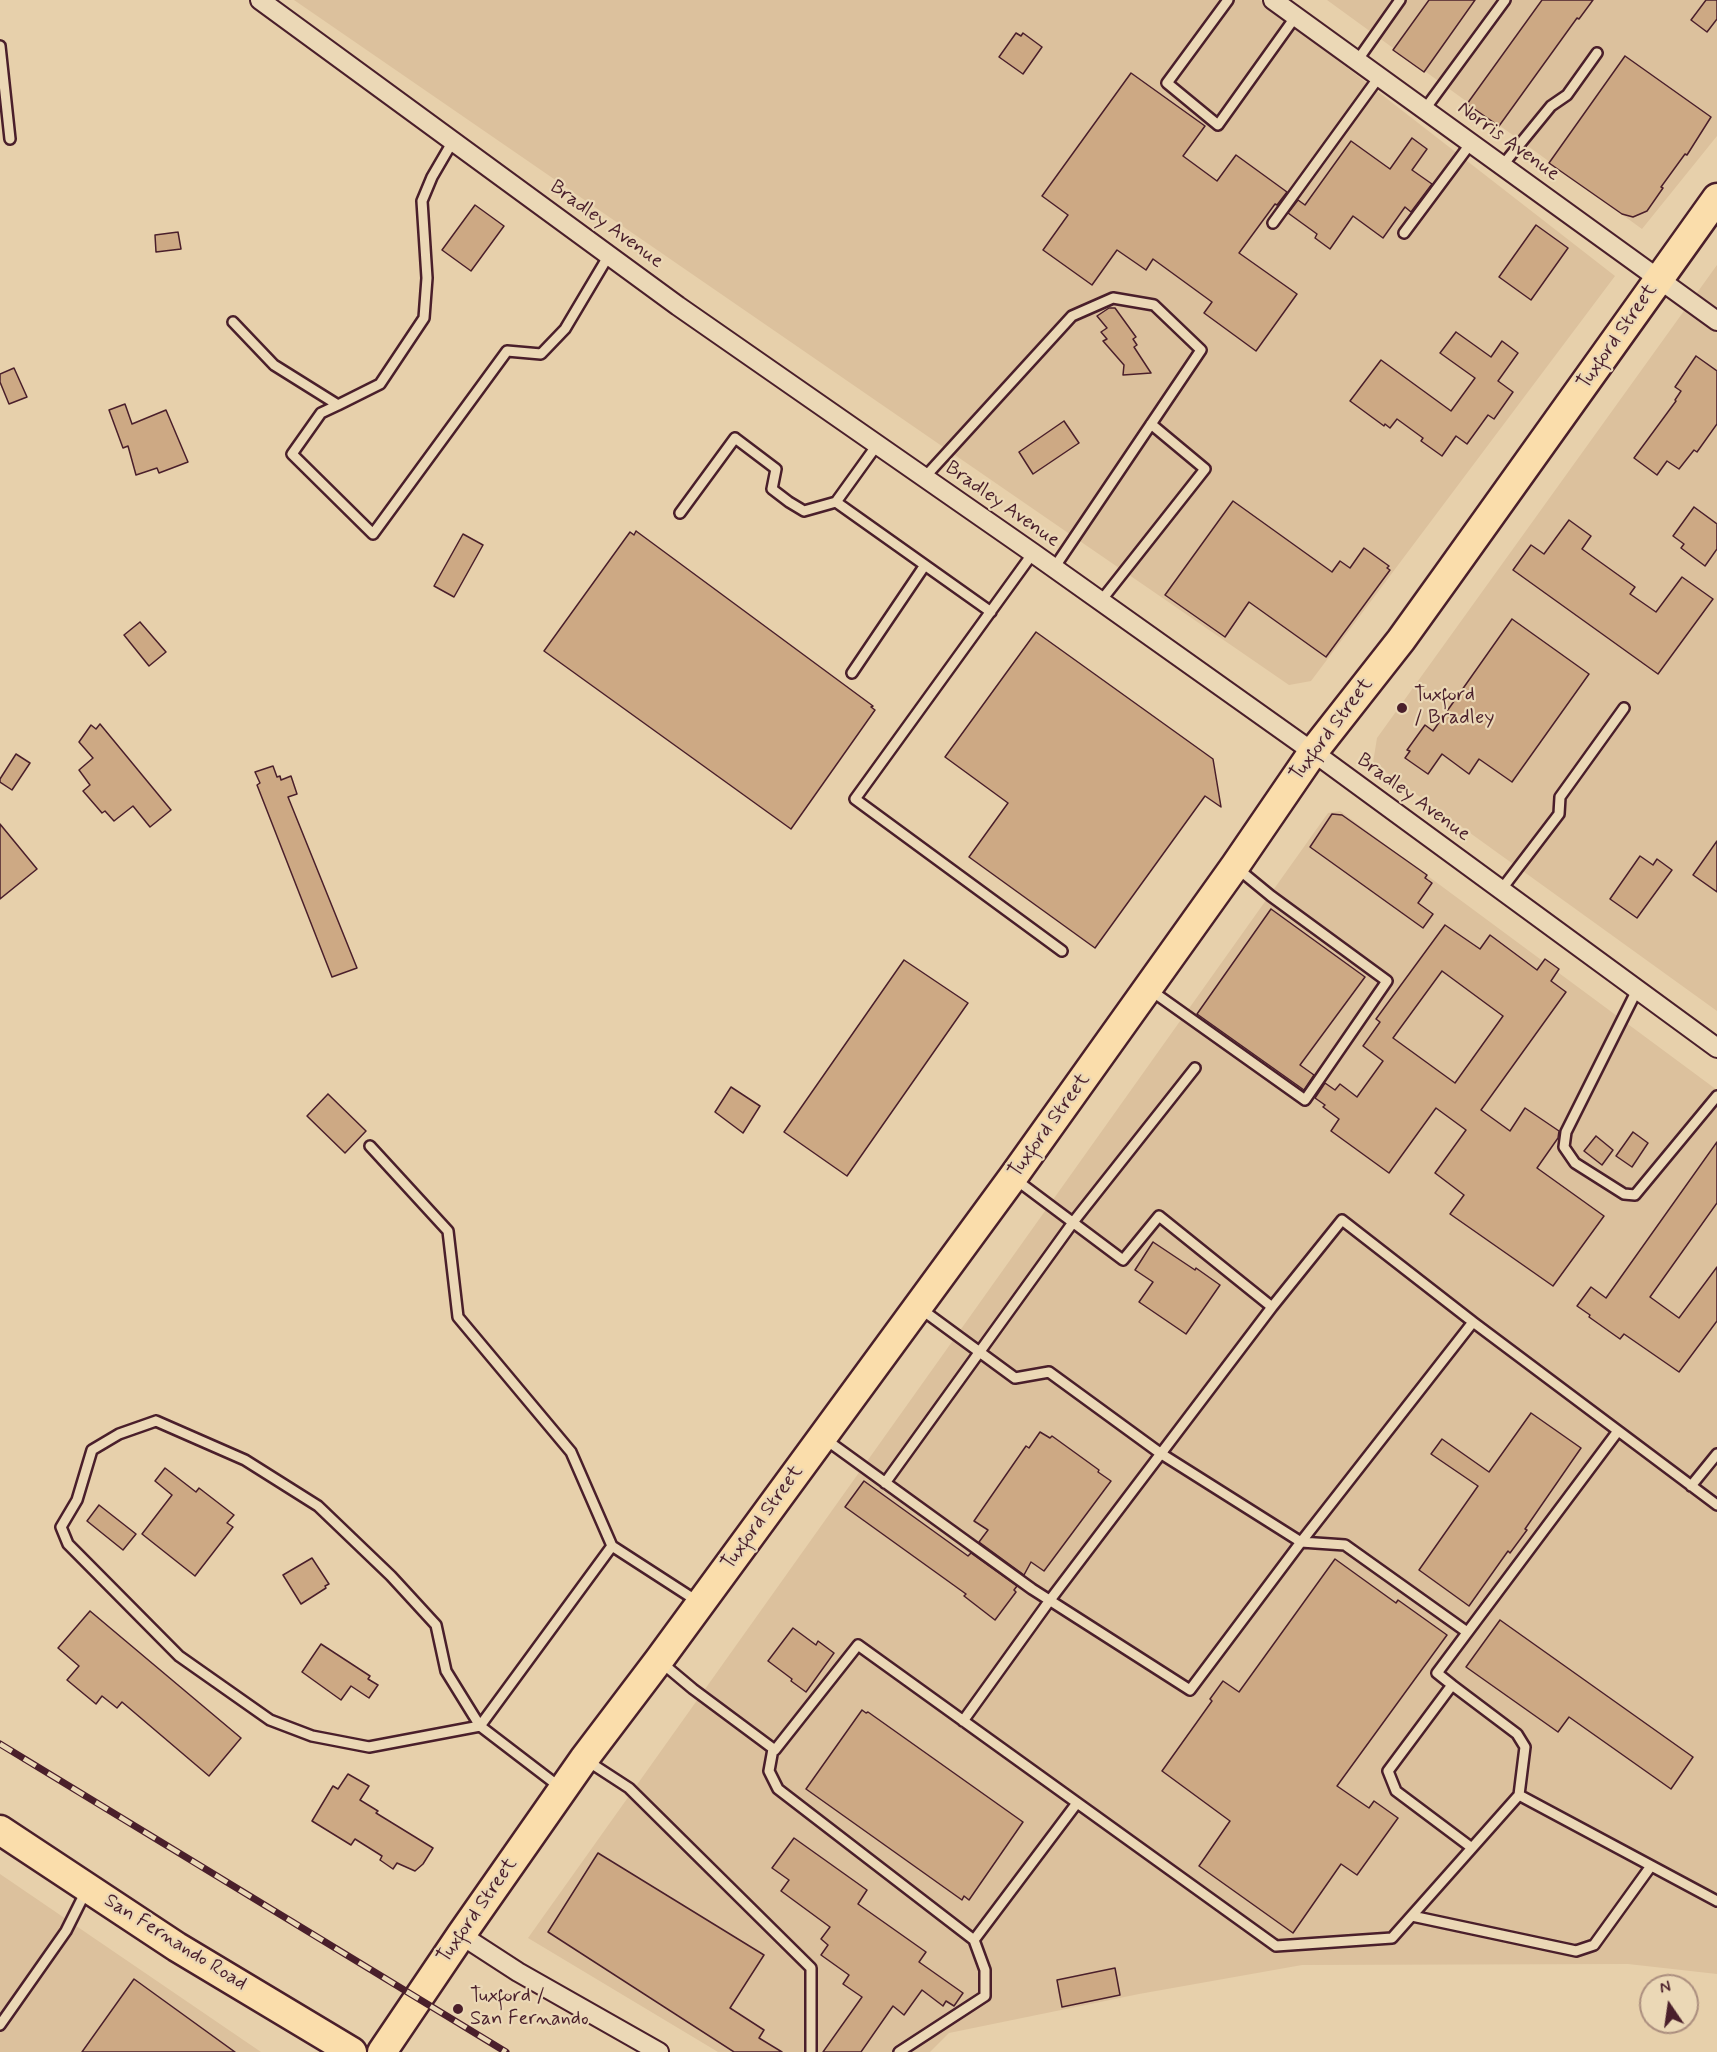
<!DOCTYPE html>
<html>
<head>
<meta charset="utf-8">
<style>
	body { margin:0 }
	#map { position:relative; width:1717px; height:2052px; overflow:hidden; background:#e7d0ab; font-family:Mynerve,sans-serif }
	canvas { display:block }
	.north { position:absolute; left:1639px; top:1974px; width:60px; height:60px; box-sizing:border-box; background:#ebd8b6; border:2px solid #ab8e7e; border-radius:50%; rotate:347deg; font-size:16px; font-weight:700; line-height:24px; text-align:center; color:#4a1f2b }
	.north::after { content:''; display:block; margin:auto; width:21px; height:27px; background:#4a1f2b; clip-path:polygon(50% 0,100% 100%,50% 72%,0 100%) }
</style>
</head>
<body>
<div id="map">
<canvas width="1717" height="2052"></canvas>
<div class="north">N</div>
</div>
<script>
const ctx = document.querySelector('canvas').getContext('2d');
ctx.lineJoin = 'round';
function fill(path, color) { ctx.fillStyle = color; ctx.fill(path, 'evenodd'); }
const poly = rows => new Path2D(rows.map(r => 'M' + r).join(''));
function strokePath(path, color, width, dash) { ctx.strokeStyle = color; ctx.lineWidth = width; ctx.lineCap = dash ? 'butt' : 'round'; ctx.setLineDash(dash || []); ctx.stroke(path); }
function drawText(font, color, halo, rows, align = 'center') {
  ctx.font = font + ' Mynerve,sans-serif'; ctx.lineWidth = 4.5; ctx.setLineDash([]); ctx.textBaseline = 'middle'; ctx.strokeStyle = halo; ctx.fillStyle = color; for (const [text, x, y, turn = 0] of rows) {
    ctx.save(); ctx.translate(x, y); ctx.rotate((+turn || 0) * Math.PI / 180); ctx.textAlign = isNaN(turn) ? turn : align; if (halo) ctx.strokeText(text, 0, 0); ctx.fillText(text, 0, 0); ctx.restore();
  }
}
fill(poly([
	[294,0,1260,0,1615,276,1311,681,1289,685],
	[1327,0,1717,0,1717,136,1642,229],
	[1717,265,1717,1011,1373,763,1377,738],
	[1340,811,1717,1090,1717,1974,1628,1964,1302,1965,1139,1994,949,2033,930,2052,718,2052,528,1938,1328,813],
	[0,1874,261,2052,0,2052]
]), '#dcc19d');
const building = poly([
	[1429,0,1475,0,1424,72,1393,50,1429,0],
	[1542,0,1593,0,1579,19,1577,18,1499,126,1467,104,1542,0],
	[1706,0,1717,0,1717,19,1707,32,1691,20,1706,0],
	[1016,33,1021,36,1023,33,1042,47,1023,74,999,57,1016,33],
	[1625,56,1711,117,1687,155,1685,154,1661,187,1663,188,1647,211,1633,217,1622,214,1549,163,1625,56],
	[1131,73,1205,126,1183,156,1217,181,1236,155,1287,192,1277,205,1275,204,1239,253,1297,294,1256,351,1204,313,1212,302,1153,259,1146,270,1117,250,1092,285,1043,250,1068,215,1042,196,1131,73],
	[1412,138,1427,149,1412,170,1432,184,1411,212,1405,207,1383,238,1353,216,1330,249,1315,238,1317,234,1288,213,1298,200,1305,205,1351,141,1390,169,1412,138],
	[475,205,504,226,471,271,442,250,475,205],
	[1536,225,1568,248,1531,300,1499,277,1536,225],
	[178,232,181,249,156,252,155,235,178,232],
	[1109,308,1115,308,1136,337,1133,339,1137,345,1134,347,1151,373,1123,375,1124,365,1103,341,1107,339,1101,332,1107,328,1097,316,1109,308],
	[1456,332,1491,357,1502,341,1518,353,1498,381,1513,392,1494,419,1488,415,1467,444,1456,436,1442,456,1421,441,1423,438,1397,419,1390,428,1385,424,1384,426,1350,401,1381,360,1451,411,1475,378,1440,353,1456,332],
	[1696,356,1717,371,1717,424,1697,452,1694,450,1679,469,1667,461,1657,475,1634,458,1676,401,1675,400,1681,391,1675,387,1696,356],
	[14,368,27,397,9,404,0,382,0,374,14,368],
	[125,404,132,424,166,410,188,462,159,473,157,468,136,475,128,446,123,448,109,410,125,404],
	[1064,421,1079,443,1033,474,1019,452,1064,421],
	[1233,501,1332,572,1340,561,1350,568,1364,548,1389,566,1387,568,1390,570,1326,657,1249,602,1225,637,1165,595,1233,501],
	[1694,507,1717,524,1717,549,1705,566,1681,548,1684,544,1673,536,1694,507],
	[1569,520,1591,536,1582,549,1635,587,1630,594,1656,612,1682,577,1713,599,1658,674,1513,570,1531,545,1544,554,1569,520],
	[636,531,873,706,871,707,875,710,791,829,544,651,630,532,634,535,636,531],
	[463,534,483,545,454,597,434,586,463,534],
	[1512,619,1589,674,1512,782,1479,759,1469,774,1442,754,1428,774,1405,758,1410,751,1407,750,1425,725,1433,731,1512,619],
	[140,622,166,652,149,666,124,635,140,622],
	[1036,632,1213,759,1221,807,1205,796,1095,948,969,857,1008,803,945,757,1036,632],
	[100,724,171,810,150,827,133,806,114,821,105,811,102,813,83,791,90,785,79,770,93,758,79,742,91,725,96,729,100,724],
	[16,754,30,763,12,790,0,782,0,779,16,754],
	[273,766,277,777,280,776,281,780,291,776,297,794,288,797,357,968,332,977,257,785,260,783,255,772,273,766],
	[1332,814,1342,815,1427,875,1425,878,1432,883,1418,903,1433,914,1423,928,1310,847,1332,814],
	[0,824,37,869,0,899,0,824],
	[1717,841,1717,892,1693,875,1717,841],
	[1640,856,1653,865,1657,859,1672,870,1637,918,1610,899,1640,856],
	[1271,909,1365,977,1300,1065,1314,1075,1304,1090,1197,1014,1271,909],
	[1445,925,1480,949,1490,935,1537,970,1545,959,1559,969,1551,981,1566,992,1481,1110,1510,1131,1525,1108,1559,1131,1558,1138,1537,1168,1604,1216,1553,1286,1450,1214,1464,1195,1435,1173,1466,1130,1436,1108,1389,1173,1331,1131,1339,1119,1323,1107,1325,1105,1315,1098,1325,1083,1335,1090,1340,1084,1357,1097,1383,1061,1363,1046,1380,1022,1376,1019,1445,925],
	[1442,971,1503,1016,1455,1083,1393,1038,1442,971],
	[904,960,968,1003,847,1176,784,1132,904,960],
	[731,1087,760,1106,743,1133,715,1112,731,1087],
	[328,1094,366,1131,345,1153,307,1116,328,1094],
	[1633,1132,1648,1143,1632,1167,1616,1156,1633,1132],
	[1596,1136,1613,1150,1602,1165,1584,1151,1596,1136],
	[1717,1142,1717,1203,1650,1297,1679,1318,1717,1267,1717,1321,1679,1372,1624,1334,1620,1339,1589,1317,1590,1315,1577,1306,1591,1287,1606,1298,1717,1142],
	[1153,1242,1195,1270,1196,1268,1220,1285,1186,1334,1139,1302,1153,1282,1135,1270,1153,1242],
	[1531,1413,1581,1448,1525,1529,1527,1530,1510,1553,1508,1551,1469,1606,1419,1570,1478,1486,1431,1454,1442,1439,1489,1472,1531,1413],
	[1040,1432,1050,1438,1052,1436,1099,1470,1098,1472,1111,1481,1044,1571,1031,1562,1024,1575,979,1542,988,1530,974,1521,1026,1446,1029,1448,1040,1432],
	[165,1468,196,1492,199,1488,234,1515,227,1523,233,1527,195,1576,142,1534,172,1495,155,1481,165,1468],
	[864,1481,968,1556,971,1553,1017,1586,1014,1590,1016,1592,995,1620,964,1596,966,1594,845,1507,864,1481],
	[99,1505,136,1534,123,1550,87,1521,99,1505],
	[312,1558,329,1584,325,1586,326,1588,301,1604,283,1575,312,1558],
	[1335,1559,1396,1603,1398,1600,1447,1635,1337,1786,1369,1808,1374,1801,1398,1818,1357,1875,1341,1864,1293,1933,1199,1866,1230,1821,1162,1771,1212,1701,1210,1699,1223,1681,1239,1692,1335,1559],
	[90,1611,241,1738,209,1776,122,1702,117,1708,102,1696,96,1704,67,1680,79,1666,58,1648,90,1611],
	[1500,1620,1693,1757,1671,1789,1569,1717,1558,1732,1466,1667,1500,1620],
	[793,1628,816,1645,818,1641,834,1653,806,1692,791,1681,792,1679,768,1661,793,1628],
	[321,1644,370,1676,368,1679,378,1685,369,1698,351,1686,341,1700,302,1672,321,1644],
	[862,1710,866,1713,868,1712,1023,1822,969,1900,964,1896,962,1900,806,1789,862,1710],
	[348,1774,369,1786,360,1800,378,1811,376,1813,433,1848,423,1864,415,1871,397,1863,393,1869,380,1860,382,1856,355,1839,351,1845,312,1821,333,1786,338,1789,348,1774],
	[794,1838,867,1890,858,1904,926,1952,919,1962,963,1993,954,2006,946,2001,943,2006,922,1990,904,2015,893,2006,861,2052,823,2052,862,1997,843,1984,849,1975,821,1955,828,1945,821,1939,830,1927,781,1891,789,1880,772,1868,794,1838],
	[598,1853,764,1955,730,2008,764,2030,759,2038,782,2052,734,2052,548,1932,598,1853],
	[1115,1968,1120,1995,1062,2007,1057,1980,1115,1968],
	[134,1979,235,2052,82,2052,134,1979]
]);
fill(building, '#cda984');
strokePath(building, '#4a1f2b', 1.5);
const service = poly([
	[1228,0,1167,83,1218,125,1296,16],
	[0,46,10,139],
	[1357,61,1400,0],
	[1425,109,1505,0],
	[1502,166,1551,106,1567,95,1597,53],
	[1273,223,1379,77],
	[1404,233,1471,143],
	[233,322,274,365,338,405,380,384,424,318,427,278,422,201,432,177,453,141],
	[338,405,321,413,292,454,373,534,507,351,541,354,565,329,609,255],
	[924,478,1072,316,1113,298,1154,305,1201,350,1054,568],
	[836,502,877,445],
	[680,513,735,438,776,469,772,489,789,502,804,511,836,502,991,612],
	[1033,553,855,799,1062,951],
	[1100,602,1205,469,1151,424],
	[852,673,925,565],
	[1501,890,1559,814,1560,797,1624,708],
	[1149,989,1305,1100,1387,981,1271,896,1237,868],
	[1637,990,1566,1132,1564,1147,1575,1163,1624,1194,1635,1195,1717,1096],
	[370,1146,448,1231,458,1317,571,1452,612,1546],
	[1272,1307,1342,1220,1473,1322],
	[921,1309,1015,1378,1049,1372,1160,1453,1301,1542,1345,1545,1467,1632],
	[156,1421,245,1460,318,1506,391,1576,436,1625,446,1671,480,1726,369,1747,312,1736,270,1720,179,1656,68,1544,61,1527,77,1500,92,1450,119,1434,156,1421],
	[825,1439,1032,1589,1190,1690,1301,1542,1473,1322,1717,1505],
	[885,1483,1074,1221,1195,1068],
	[1691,1486,1717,1454],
	[662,1663,693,1689,775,1750,858,1645,1276,1946,1392,1938,1519,1795,1717,1901],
	[1452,1685,1517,1734,1525,1747,1519,1795],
	[963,1721,1050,1600,1272,1307,1159,1216,1123,1260,1015,1179],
	[773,1749,769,1771,778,1789,974,1940,1077,1803],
	[586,1760,629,1788,811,1968,811,2052],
	[561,1788,480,1726,612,1546,697,1601],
	[1472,1848,1396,1791,1388,1771,1452,1685,1437,1673,1618,1431],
	[1412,1916,1576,1951,1594,1945,1651,1866],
	[0,2025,66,1931,86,1891],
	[899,2052,985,1996,985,1970,974,1940]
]);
const minor = poly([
	[260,0,678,306,1033,553,1313,752,1717,1048],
	[1273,0,1717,321],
	[461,1935,518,1972,659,2052]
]);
const primary = poly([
	[0,1830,177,1947,352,2052],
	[382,2052,461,1935,584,1759,659,1660,1013,1177,1235,866,1313,752,1401,640,1447,576,1717,198]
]);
strokePath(service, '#4a1f2b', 14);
strokePath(minor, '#4a1f2b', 22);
strokePath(primary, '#4a1f2b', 33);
strokePath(service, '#ebd8b6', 9);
strokePath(minor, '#ebd8b6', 18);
strokePath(primary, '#faddab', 28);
const rail = poly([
	[0,1744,506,2052]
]);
strokePath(rail, '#4a1f2b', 7);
strokePath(rail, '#ebd8b6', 4.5, [14]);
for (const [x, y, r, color] of [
	[1402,708,6,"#4a1f2b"],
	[458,2009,6,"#4a1f2b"]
]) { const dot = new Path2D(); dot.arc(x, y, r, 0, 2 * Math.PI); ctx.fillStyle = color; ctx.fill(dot); strokePath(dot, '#ebd8b6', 2); }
drawText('20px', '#4a1f2b', '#ebd8b6', [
	["Norris Avenue",1508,142,36],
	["Bradley Avenue",606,225,36],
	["Tuxford Street",1618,337,-55],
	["Bradley Avenue",1002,505,35],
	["Tuxford Street",1332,730,-53],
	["Bradley Avenue",1413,798,36],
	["Tuxford Street",1050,1126,-54],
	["Tuxford Street",763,1518,-54],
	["Tuxford Street",478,1911,-55],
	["San Fernando Road",175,1943,32]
]);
drawText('20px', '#4a1f2b', '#ebd8b6', [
	["Tuxford",1414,696],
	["/ Bradley",1414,719],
	["Tuxford /",470,1997],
	["San Fernando",470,2020]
], 'left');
</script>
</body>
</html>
